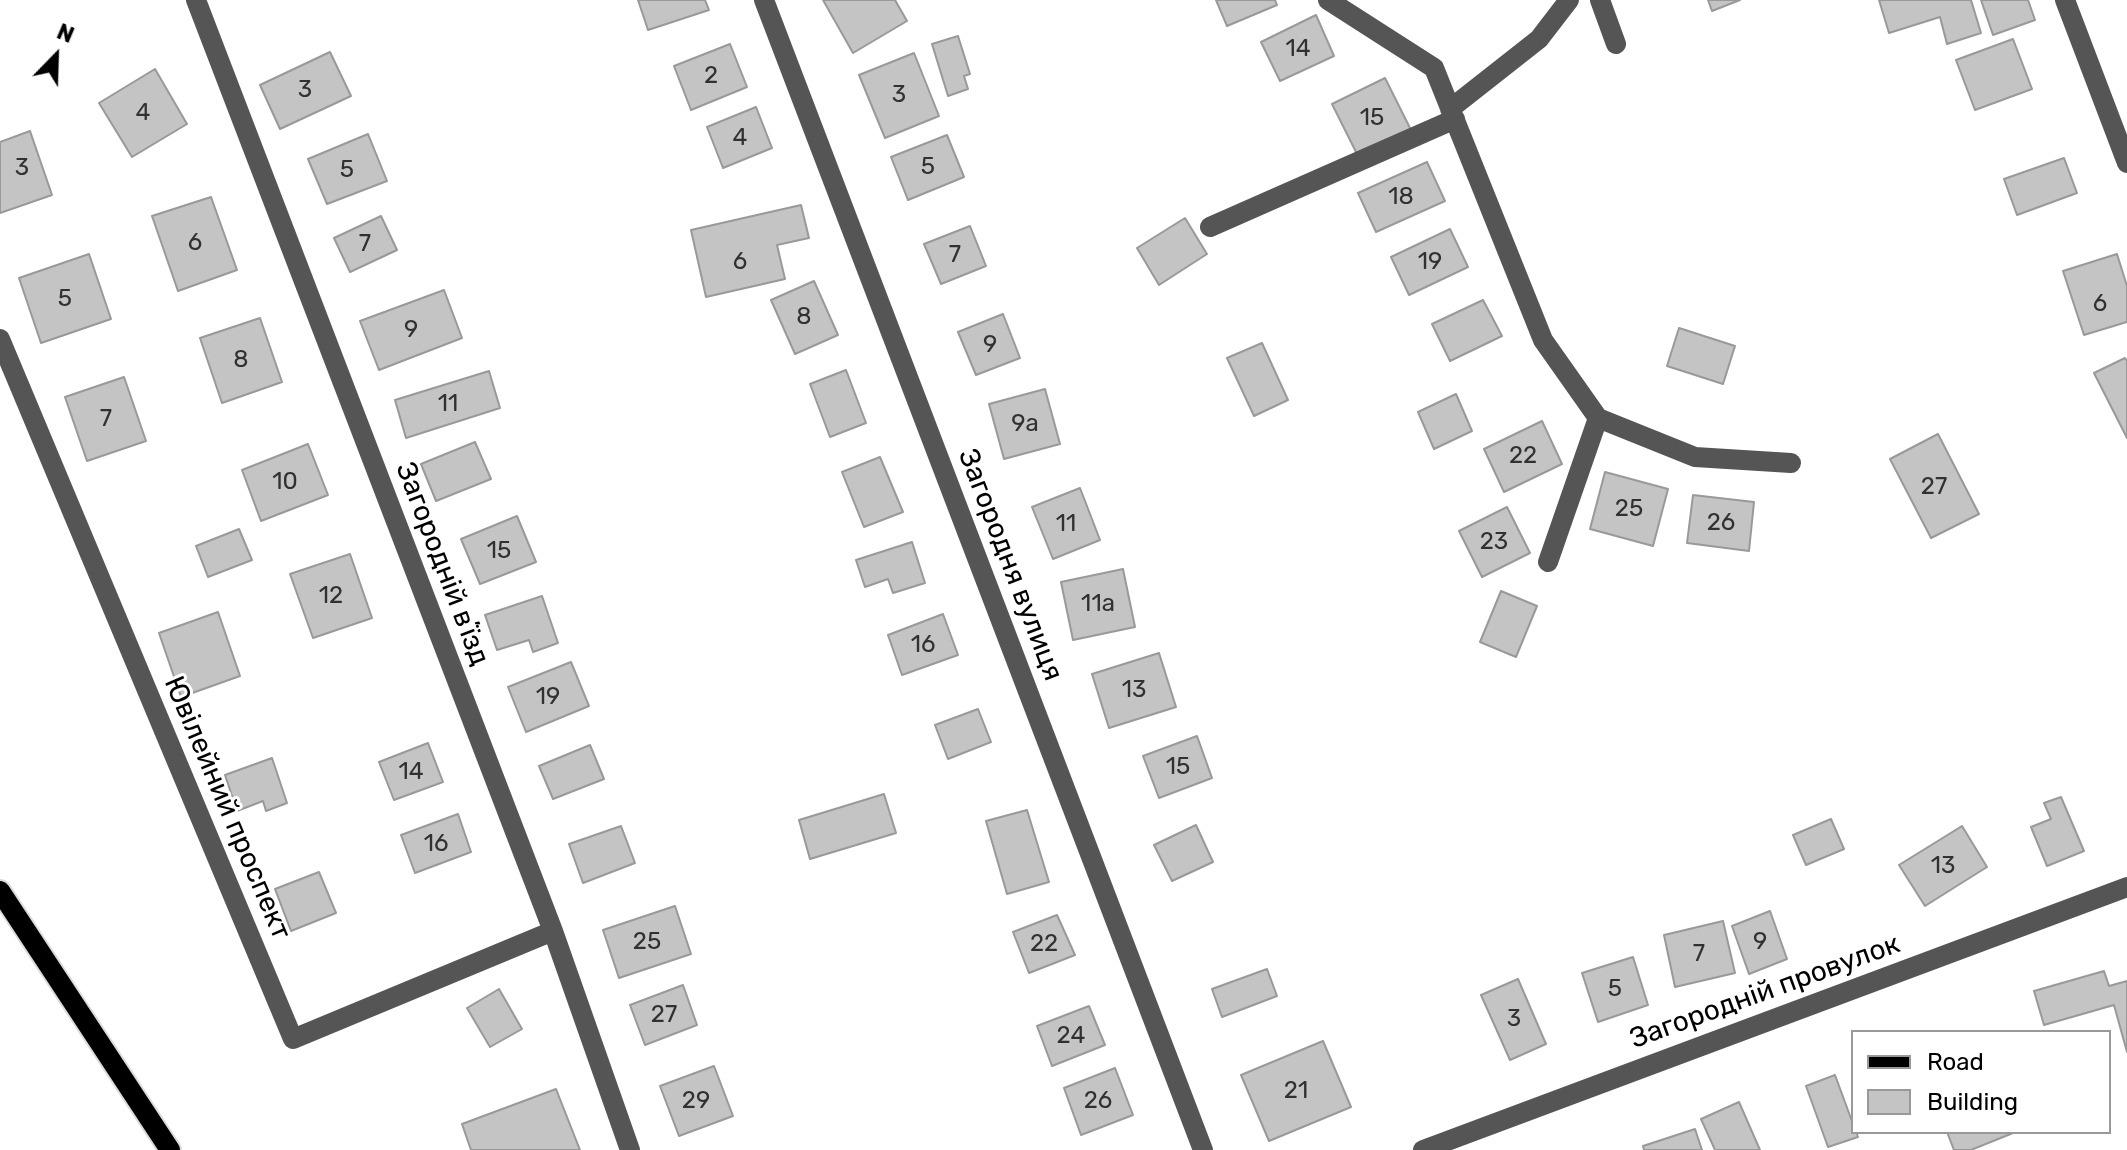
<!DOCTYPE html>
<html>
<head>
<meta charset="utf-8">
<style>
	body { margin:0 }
	#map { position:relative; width:2127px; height:1150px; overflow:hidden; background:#fff; font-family:Rubik,sans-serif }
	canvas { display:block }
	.legend { position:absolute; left:1851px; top:1030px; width:260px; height:104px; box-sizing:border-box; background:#fff; border:2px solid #999; margin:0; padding:10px 14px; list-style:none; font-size:24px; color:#000 }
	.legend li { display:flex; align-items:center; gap:16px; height:40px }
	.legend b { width:40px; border:2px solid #999 }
	.north { position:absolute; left:16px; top:16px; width:80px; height:80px; -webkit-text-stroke:6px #fff; paint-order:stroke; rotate:23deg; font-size:22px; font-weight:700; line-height:32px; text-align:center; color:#000 }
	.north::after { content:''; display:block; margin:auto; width:28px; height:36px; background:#000; clip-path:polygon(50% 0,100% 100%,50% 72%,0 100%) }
</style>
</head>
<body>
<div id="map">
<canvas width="2127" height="1150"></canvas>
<ul class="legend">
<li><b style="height:10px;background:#000"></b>Road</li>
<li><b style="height:22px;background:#c4c4c4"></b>Building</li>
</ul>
<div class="north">N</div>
</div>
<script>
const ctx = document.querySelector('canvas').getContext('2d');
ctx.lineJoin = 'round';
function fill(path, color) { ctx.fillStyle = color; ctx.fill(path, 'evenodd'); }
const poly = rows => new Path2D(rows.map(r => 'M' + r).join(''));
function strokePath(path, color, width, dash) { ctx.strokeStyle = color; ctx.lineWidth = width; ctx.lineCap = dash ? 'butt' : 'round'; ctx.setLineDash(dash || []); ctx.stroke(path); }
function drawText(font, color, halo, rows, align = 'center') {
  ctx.font = font + ' Rubik,sans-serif'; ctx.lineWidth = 6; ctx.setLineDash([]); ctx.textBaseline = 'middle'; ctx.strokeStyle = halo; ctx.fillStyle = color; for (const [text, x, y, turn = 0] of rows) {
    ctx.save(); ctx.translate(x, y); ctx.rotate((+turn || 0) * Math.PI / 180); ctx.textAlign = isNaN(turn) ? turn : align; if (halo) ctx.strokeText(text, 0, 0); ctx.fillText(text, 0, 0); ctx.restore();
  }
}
const building = poly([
	[638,0,705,0,709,10,648,30,638,0],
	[823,0,895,0,907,21,853,53,823,0],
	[1216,0,1275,0,1277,5,1227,26,1216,0],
	[1708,0,1740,0,1712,11,1708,0],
	[1879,0,1971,0,1981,33,1947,44,1940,17,1889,33,1879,0],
	[1981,0,2028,0,2035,20,1993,35,1981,0],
	[1316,15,1334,56,1280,81,1261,42,1316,15],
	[958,36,970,74,964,76,968,89,948,96,932,44,958,36],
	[2013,39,2032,89,1975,110,1956,60,2013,39],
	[730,44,747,87,691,110,674,66,730,44],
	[330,52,351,96,280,129,260,85,330,52],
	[914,53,939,116,885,138,859,75,914,53],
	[155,69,187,124,132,157,99,103,155,69],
	[1385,78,1412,132,1359,158,1332,104,1385,78],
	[756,107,772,148,723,168,707,127,756,107],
	[30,131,52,195,0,213,0,142,30,131],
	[368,134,387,181,327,204,308,159,368,134],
	[947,135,964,177,908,200,891,157,947,135],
	[2064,158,2077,193,2017,215,2004,179,2064,158],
	[1427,162,1445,201,1376,232,1358,193,1427,162],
	[211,197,237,270,178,291,152,216,211,197],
	[801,205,809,238,777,245,785,279,706,297,691,230,801,205],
	[381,216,397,250,350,272,334,238,381,216],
	[1185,218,1207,254,1159,285,1137,248,1185,218],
	[970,226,986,266,941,284,924,244,970,226],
	[1450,229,1468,267,1409,295,1391,257,1450,229],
	[89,254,111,319,41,343,19,278,89,254],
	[2117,254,2127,286,2127,322,2084,335,2063,271,2117,254],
	[814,281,838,335,795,354,771,300,814,281],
	[444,290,462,338,379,370,360,321,444,290],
	[1483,300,1502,336,1450,361,1432,324,1483,300],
	[1003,314,1020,358,976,375,958,332,1003,314],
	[260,318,282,382,222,403,200,338,260,318],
	[1679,328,1735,346,1723,384,1667,366,1679,328],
	[1262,343,1288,400,1254,416,1227,358,1262,343],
	[2125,358,2127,361,2127,438,2094,373,2125,358],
	[846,370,866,423,830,437,810,384,846,370],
	[489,371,500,408,406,438,395,400,489,371],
	[124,377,146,441,87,461,65,397,124,377],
	[1045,389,1060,444,1004,459,989,404,1045,389],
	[1456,394,1472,431,1434,449,1418,412,1456,394],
	[1542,421,1562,464,1504,492,1484,449,1542,421],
	[1938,434,1979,514,1931,538,1890,459,1938,434],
	[475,442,491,479,436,501,421,464,475,442],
	[308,444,328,495,261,521,242,470,308,444],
	[880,457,903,512,864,527,842,472,880,457],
	[1605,472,1668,489,1653,546,1590,529,1605,472],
	[1080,488,1100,540,1053,559,1032,507,1080,488],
	[1693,495,1754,502,1749,551,1687,543,1693,495],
	[1507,507,1530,553,1482,577,1459,531,1507,507],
	[517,516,536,562,480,584,461,539,517,516],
	[239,529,252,560,208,577,196,546,239,529],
	[912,542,925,583,893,593,888,579,865,587,856,560,912,542],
	[350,554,372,618,313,638,290,574,350,554],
	[1123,569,1135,627,1073,640,1061,582,1123,569],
	[1501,591,1537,606,1516,657,1480,642,1501,591],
	[542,596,558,643,533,652,529,640,497,650,485,615,542,596],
	[218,612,240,676,181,697,159,633,218,612],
	[943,614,958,655,902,675,888,635,943,614],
	[1159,653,1176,707,1109,728,1092,674,1159,653],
	[571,662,589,706,526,732,508,687,571,662],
	[978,709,991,742,948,759,935,725,978,709],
	[1197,736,1212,778,1159,798,1143,756,1197,736],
	[428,743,443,782,394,800,379,762,428,743],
	[590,745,604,779,553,799,539,766,590,745],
	[272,758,287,803,266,811,263,801,237,811,225,775,272,758],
	[884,794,896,833,810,859,799,820,884,794],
	[2061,797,2084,851,2047,866,2031,827,2051,819,2044,803,2061,797],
	[1027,810,1049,882,1007,894,986,821,1027,810],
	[458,814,471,852,415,873,401,835,458,814],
	[1831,819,1844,849,1806,865,1793,835,1831,819],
	[1196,825,1213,862,1172,881,1154,845,1196,825],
	[621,826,635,863,583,883,569,844,621,826],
	[1962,826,1987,867,1925,906,1899,865,1962,826],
	[319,872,336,913,291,931,275,889,319,872],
	[675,906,691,954,619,978,603,930,675,906],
	[1770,911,1787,959,1749,974,1732,926,1770,911],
	[1057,915,1075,955,1029,973,1013,932,1057,915],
	[1723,921,1735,973,1675,987,1664,935,1723,921],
	[1633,957,1648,1005,1598,1022,1582,973,1633,957],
	[1267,969,1277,996,1222,1017,1212,989,1267,969],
	[2104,971,2109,986,2127,981,2127,1052,2114,1005,2044,1025,2034,991,2104,971],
	[1518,979,1546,1044,1510,1060,1481,995,1518,979],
	[683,985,697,1025,645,1045,630,1005,683,985],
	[499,989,522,1029,490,1047,467,1008,499,989],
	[1089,1006,1105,1045,1052,1066,1037,1026,1089,1006],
	[1323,1041,1351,1107,1269,1141,1241,1075,1323,1041],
	[714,1066,733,1116,679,1136,660,1086,714,1066],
	[1115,1068,1133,1115,1081,1135,1064,1088,1115,1068],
	[1835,1075,1853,1124,1853,1132,1856,1132,1858,1137,1828,1147,1806,1086,1835,1075],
	[556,1089,580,1150,471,1150,462,1124,556,1089],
	[1739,1102,1760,1150,1715,1150,1701,1119,1739,1102],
	[1695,1129,1702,1150,1644,1150,1643,1146,1695,1129],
	[1947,1132,2012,1132,2013,1133,1971,1150,1954,1150,1947,1132]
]);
fill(building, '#c4c4c4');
strokePath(building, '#999', 2);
const major = poly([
	[0,891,170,1150]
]);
strokePath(major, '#dbdbdb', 24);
strokePath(poly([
	[196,0,553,931,630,1150],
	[764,0,1203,1150],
	[1328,0,1434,68,1543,340,1598,418,1695,457,1791,463],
	[1600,0,1616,44],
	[2065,0,2127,163],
	[1450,109,1539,39,1569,0],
	[1210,227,1455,119],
	[0,339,293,1039,553,931],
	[1548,562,1598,418],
	[1423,1150,2127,887]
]), '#555', 20);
strokePath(major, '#000', 20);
drawText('24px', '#313131', null, [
	["14",1298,49],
	["2",711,76],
	["3",305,90],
	["3",899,95],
	["4",143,113],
	["15",1372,118],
	["4",740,138],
	["5",928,167],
	["3",22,168],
	["5",347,170],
	["18",1401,197],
	["6",195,243],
	["7",365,244],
	["7",955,255],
	["6",740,262],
	["19",1430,262],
	["5",65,299],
	["6",2100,304],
	["8",804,317],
	["9",411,330],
	["9",990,345],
	["8",241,360],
	["11",448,404],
	["7",106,419],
	["9а",1025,424],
	["22",1523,456],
	["10",285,482],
	["27",1934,487],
	["25",1629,509],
	["26",1721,523],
	["11",1066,524],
	["23",1494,542],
	["15",499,551],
	["12",331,596],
	["11а",1098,604],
	["16",923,645],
	["13",1134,690],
	["19",548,697],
	["15",1178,767],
	["14",411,772],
	["16",436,844],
	["13",1943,866],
	["25",647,942],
	["9",1760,942],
	["22",1044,944],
	["7",1699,954],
	["5",1615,989],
	["27",664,1015],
	["3",1514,1019],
	["24",1071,1036],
	["21",1296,1091],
	["29",696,1101],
	["26",1098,1101]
]);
drawText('28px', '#000', '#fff', [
	["Загородній вʼїзд",442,564,69],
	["Загородня вулиця",1010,565,69],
	["Ювілейний проспект",227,808,67],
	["Загородній провулок",1765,992,-20]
]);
</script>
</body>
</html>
